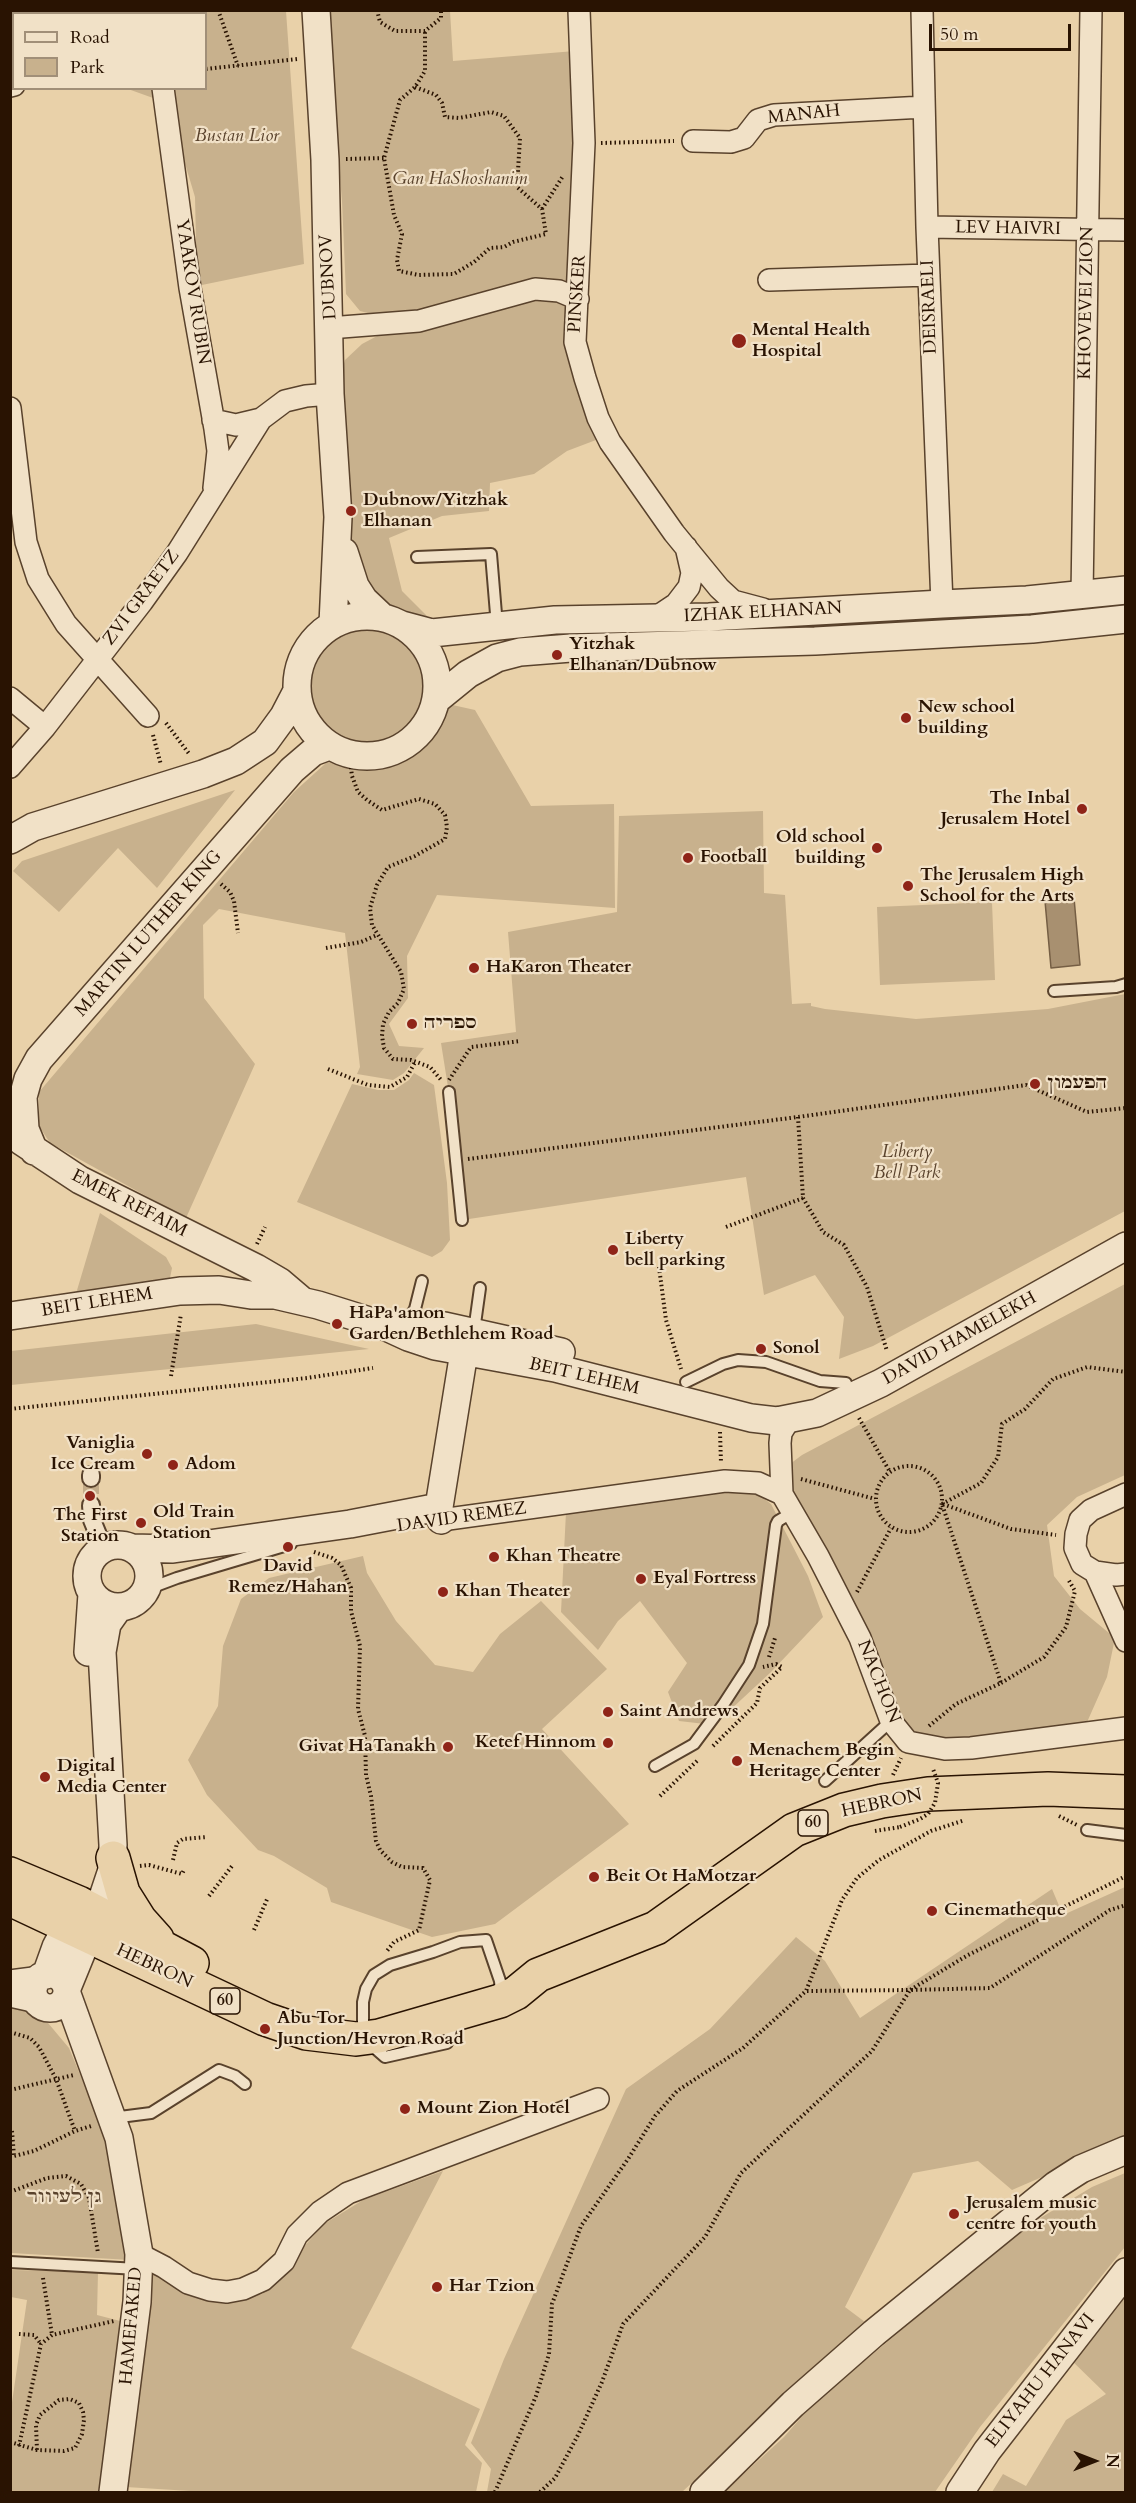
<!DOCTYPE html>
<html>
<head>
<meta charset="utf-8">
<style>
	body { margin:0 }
	#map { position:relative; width:1136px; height:2503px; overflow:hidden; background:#e9d1a9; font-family:Cardo,serif }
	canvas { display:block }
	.frame { position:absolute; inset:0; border:12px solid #291302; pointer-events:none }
	.legend { position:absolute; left:12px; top:12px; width:195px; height:78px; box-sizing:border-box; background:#f1e1c7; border:2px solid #a18f78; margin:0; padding:8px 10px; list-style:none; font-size:18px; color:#291302 }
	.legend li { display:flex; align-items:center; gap:12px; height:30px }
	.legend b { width:30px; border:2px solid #a18f78 }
	.north { position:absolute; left:1064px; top:2431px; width:60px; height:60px; -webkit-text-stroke:4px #f1e1c7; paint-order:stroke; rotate:90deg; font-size:16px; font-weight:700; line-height:24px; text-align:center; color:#291302 }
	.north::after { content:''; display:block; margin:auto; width:21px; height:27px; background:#291302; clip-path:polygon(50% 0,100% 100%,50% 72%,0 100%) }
	.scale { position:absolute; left:929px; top:24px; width:142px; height:27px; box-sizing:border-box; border:3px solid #291302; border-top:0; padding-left:8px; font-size:18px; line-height:21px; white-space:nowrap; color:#291302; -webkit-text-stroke:4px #f1e1c7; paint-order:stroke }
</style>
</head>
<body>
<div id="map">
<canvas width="1136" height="2503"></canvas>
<div class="frame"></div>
<ul class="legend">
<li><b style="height:8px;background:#f1e1c7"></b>Road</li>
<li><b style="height:16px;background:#c8b18d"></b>Park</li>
</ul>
<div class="north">N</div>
<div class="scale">50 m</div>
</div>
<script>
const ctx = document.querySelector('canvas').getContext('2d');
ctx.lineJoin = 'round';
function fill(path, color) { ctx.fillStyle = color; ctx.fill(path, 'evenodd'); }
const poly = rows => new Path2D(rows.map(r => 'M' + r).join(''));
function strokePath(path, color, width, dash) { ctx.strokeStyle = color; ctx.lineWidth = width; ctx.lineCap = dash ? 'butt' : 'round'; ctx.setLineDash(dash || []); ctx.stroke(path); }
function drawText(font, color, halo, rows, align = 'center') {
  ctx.font = font + ' Cardo,"Frank Ruhl Libre",serif'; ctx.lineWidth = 4.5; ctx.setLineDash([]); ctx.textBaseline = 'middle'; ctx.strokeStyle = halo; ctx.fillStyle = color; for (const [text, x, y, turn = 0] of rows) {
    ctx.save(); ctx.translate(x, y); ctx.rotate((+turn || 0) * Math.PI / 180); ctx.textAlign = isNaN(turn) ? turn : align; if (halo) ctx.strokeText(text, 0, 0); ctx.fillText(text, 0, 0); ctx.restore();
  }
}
fill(poly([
	[10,11,286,11,304,264,197,286,195,197,167,103,128,89,206,88,206,14,14,14,14,77,11,77],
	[326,11,450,11,453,61,575,51,573,286,481,297,409,312,375,315,360,311,346,294,342,201],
	[511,300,570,300,585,403,596,440,567,451,534,474,490,483,489,511,442,516,389,538,402,591,431,620,390,614,373,598,351,545,343,463,339,381,345,360,362,344,379,335,432,328],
	'300 686a67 67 0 1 1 134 0a67 67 0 1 1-134 0Z',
	[448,704,475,710,531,806,614,804,615,908,437,895,407,956,408,998,389,1024,399,1046,424,1048,404,1073,393,1080,357,1074,360,1067,345,933,219,909,203,925,204,998,255,1064,186,1218,50,1143,39,1126,39,1092,294,792,326,763,342,759,373,762,397,757,421,744],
	[235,790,157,888,118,848,59,912,13,871,22,861],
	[763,811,764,893,785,895,792,1004,811,1003,811,1006,825,1009,916,1019,1048,1009,1125,994,1125,1211,873,1346,839,1359,844,1317,815,1275,764,1295,746,1177,469,1219,441,1043,516,1032,508,932,617,912,619,816],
	[992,902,995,980,880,985,877,907],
	[414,1073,434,1085,447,1183,450,1240,442,1251,432,1257,297,1202,352,1084,378,1090,394,1090,409,1080],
	[100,1213,166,1257,172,1268,170,1278,165,1285,75,1297],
	[1125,1284,1125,1475,1077,1497,1047,1525,1054,1576,1080,1609,1115,1638,1107,1677,1084,1729,937,1742,912,1735,894,1703,885,1669,781,1490,782,1470,802,1455],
	[256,1324,369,1349,11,1385,11,1351],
	[739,1491,758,1494,771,1504,808,1576,823,1617,771,1672,714,1725,679,1721,668,1692,687,1663,640,1601,618,1621,598,1650,561,1612,566,1512],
	[363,1556,367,1573,396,1621,435,1665,473,1672,500,1634,541,1601,607,1669,542,1729,629,1824,495,1924,432,1937,331,1902,327,1888,274,1856,258,1850,207,1795,188,1760,218,1706,223,1646,241,1599,269,1578],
	[1125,1887,1125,2141,1012,2190,978,2161,913,2173,845,2307,865,2322,682,2492,487,2492,491,2469,471,2443,504,2359,626,2089,710,2029,796,1937,825,1961,860,2018,1052,1889,1063,1915],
	[11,2006,28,2011,48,2023,69,2048,104,2132,123,2214,130,2260,11,2253],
	[443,2171,351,2348,480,2409,465,2445,482,2463,476,2492,206,2492,126,2487,150,2265,186,2293,206,2300,239,2300,262,2294,286,2275,301,2250,324,2224,363,2200],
	[1125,2173,1125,2247,980,2427,935,2492,724,2492,784,2437,812,2405,966,2276,1037,2220,1092,2187],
	[11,2270,98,2272,97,2315,124,2322,103,2492,11,2492,11,2409,27,2300,11,2297],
	[1125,2280,1125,2492,992,2492,1003,2474,1026,2486,1066,2420,1106,2394,1068,2357]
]), '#c8b18d');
const water = poly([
	[1074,898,1080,965,1051,968,1045,901,1074,898]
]);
fill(water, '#a89070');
strokePath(water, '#755e44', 1.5);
strokePath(poly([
	[91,1478,91,1505]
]), '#c3ab88', 16, [16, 8]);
const service = poly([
	[417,557,491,554,497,626],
	[1054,991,1116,987,1126,984],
	[449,1092,462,1220],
	[407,1322,415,1309,422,1281],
	[474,1331,480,1288],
	[686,1382,723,1364,738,1360,766,1362,820,1381,846,1383],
	[145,1590,177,1578,291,1544],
	[655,1766,694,1744,723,1705,749,1665,763,1624,776,1525,778,1521,793,1512],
	[825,1781,891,1721],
	[1087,1830,1126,1835],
	[454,2021,447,2043,385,2057,377,2050,363,2022,363,2002,366,1989,374,1975,390,1965,433,1952,460,1942,486,1940,500,1981,501,1995],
	[112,2118,151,2113,219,2070,235,2076,245,2084],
	[10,2262,138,2269]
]);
const pedestrian = poly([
	[91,1475,91,1478],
	[91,1505,92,1520,101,1542]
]);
const minor = poly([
	[579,10,584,143,575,342,585,378,598,418,610,442,674,533,719,588,733,601,763,609],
	[922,10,927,227,942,604],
	[10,86,14,85],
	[163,88,190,288,215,429,218,451,214,488],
	[693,141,731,142,744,138,758,120,774,115,924,107],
	[927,227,1126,230],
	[769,280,929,275],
	[329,328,419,321,535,289,559,291,578,299],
	[10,408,26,542,38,579,66,624,148,716],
	[213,420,236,425,261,419],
	[1082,595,1091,10],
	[655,618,676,604,689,587,692,573,686,547],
	[10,698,45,727],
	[10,767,45,727,142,602,177,553,261,419,285,401,306,396,330,394],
	[789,1420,781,1433,780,1443,782,1494,818,1556,860,1638,891,1721,908,1742,945,1749,971,1748,1126,1728],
	[1126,1494,1091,1510,1080,1520,1076,1534,1075,1548,1082,1564,1095,1572,1116,1575,1126,1574],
	[441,1520,725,1481,758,1483,782,1494],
	[1095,1572,1126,1641],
	[10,1981,41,1977],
	[10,1996,37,2002],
	[139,2254,164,2267,188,2283,210,2290,227,2292,243,2289,263,2280,284,2261,297,2235,320,2212,348,2193,598,2099]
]);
const tertiary = poly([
	[316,10,325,160,330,394,338,517,333,624],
	[344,552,355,586,364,600,382,617],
	'297 686a70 70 0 1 1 140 0a70 70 0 1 1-140 0Z',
	[402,625,432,633,555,620,709,617,942,604,1027,600,1126,590],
	[436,700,468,674,497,658,520,652,571,648,815,641,1032,629,1126,619],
	[10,840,33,827,203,774,236,761,265,742,284,716,297,691],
	[21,1141,80,1180,256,1268,280,1282,300,1299],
	[34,1151,25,1129,23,1097,28,1079,39,1059,292,770,313,752,329,746],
	[10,1316,180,1291,219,1290,251,1295,275,1295,318,1305,382,1325,408,1337,435,1346,555,1368,751,1418,777,1421,817,1413,881,1383,1126,1246],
	[392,1324,444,1326,561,1352],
	[441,1520,439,1507,464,1352,470,1337],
	'87 1576a31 31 0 1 1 62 0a31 31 0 1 1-62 0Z',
	[132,1548,173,1549,350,1524,439,1507],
	[88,1652,92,1594],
	'33 1991a17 17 0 1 1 34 0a17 17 0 1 1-34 0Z',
	[46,1975,56,1947,77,1907],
	[67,1988,98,1912,112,1870,113,1845,102,1652,107,1624,119,1607],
	[67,1994,119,2138,139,2254,137,2302,113,2492],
	[704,2492,793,2404,874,2333,1056,2185,1081,2169,1126,2150],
	[960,2492,987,2451,1126,2272]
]);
const trunk = poly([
	[113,1858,123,1893,140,1920,157,1939],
	[10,1874,79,1903,192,1963],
	[10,1899,265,2019,306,2033,356,2039,379,2036,500,2001,516,1993,538,1975,656,1928,794,1830,844,1810,882,1801,928,1794,1048,1789,1126,1792]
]);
strokePath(service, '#59422c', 14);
strokePath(pedestrian, '#59422c', 20);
strokePath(minor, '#59422c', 24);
strokePath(tertiary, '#59422c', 30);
strokePath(trunk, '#291302', 36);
strokePath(poly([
	[218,10,238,66],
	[377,10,380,22,395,31,425,31,441,18,441,10],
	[206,69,297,59],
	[415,87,436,95,442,103,445,117,459,118,491,112,504,116,520,138,517,187,542,209,546,234,513,242,504,247,490,248,474,262,454,274,419,275,399,271,397,260,402,234,394,215,384,158,400,100,415,87,425,71,425,31],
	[601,143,674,141],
	[346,159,384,158],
	[542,209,563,176],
	[166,723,190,755],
	[153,735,161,765],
	[349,754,352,776,358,792,367,800,382,810,419,799,435,804,445,815,447,827,445,839,415,856,388,867,377,885,370,908,372,925,401,972,404,989,398,1003,389,1012,383,1024,382,1036,384,1048,393,1059,411,1060,430,1067,442,1081],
	[221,884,230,892,234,901,238,933],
	[326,948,361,942,377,935],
	[328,1069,368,1085,390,1087,407,1077,415,1062],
	[449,1080,471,1047,521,1041],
	[798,1117,803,1198,823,1232,844,1245,867,1287,887,1351],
	[468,1159,798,1117,1026,1085,1087,1112,1126,1108],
	[726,1227,803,1198],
	[257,1244,265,1227],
	[659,1267,666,1320,681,1369],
	[171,1376,181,1314],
	[10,1409,307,1378,373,1368],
	[859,1418,890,1472],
	[720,1432,721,1463],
	'876 1499a33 33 0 1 1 66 0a33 33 0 1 1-66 0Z',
	[801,1479,875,1499],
	[942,1504,981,1483,998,1457,1002,1424,1025,1409,1053,1379,1087,1367,1126,1372],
	[943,1504,1011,1529,1056,1535],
	[314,1552,332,1558,341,1565,351,1588,351,1611,360,1646,358,1709,365,1736,366,1775,371,1796,376,1841,380,1850,392,1862,402,1867,423,1868,430,1880,419,1930,394,1942,387,1951],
	[857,1592,891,1528],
	[769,1657,775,1638],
	[1001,1683,1044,1657,1066,1627,1075,1591,1068,1579],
	[929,1726,956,1704,1001,1683,942,1504],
	[713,1746,757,1703,760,1688,782,1667,776,1664,763,1667],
	[893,1775,901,1758],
	[660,1796,699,1759],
	[1059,1816,1077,1825],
	[875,1831,900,1827],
	[173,1860,177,1843,183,1839,207,1837],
	[140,1866,149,1865,182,1874,184,1870],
	[209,1896,232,1866],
	[254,1930,268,1897],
	[807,1991,910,1990,968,1955,1126,1876],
	[10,2032,30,2038,39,2047,56,2079,75,2131],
	[10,2090,74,2075],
	[12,2131,14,2156],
	[10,2157,34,2151,75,2131,91,2126],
	[10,2192,47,2178,66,2176,81,2184,89,2198,98,2253],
	[43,2278,52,2335],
	[19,2334,34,2335,41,2344],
	[10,2442,37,2450,64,2451,75,2448,82,2434,84,2420,83,2412,79,2403,70,2399,59,2400,40,2415,36,2425,37,2450],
	[19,2446,41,2344,52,2335,114,2321],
	[495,2492,536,2396,549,2354,552,2304,581,2226,628,2159,655,2116,677,2091,743,2048,806,1991,842,1900,857,1878,879,1860,931,1831,965,1820],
	[540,2492,555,2478,578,2435,602,2382,623,2324,705,2237,741,2173,872,2051,910,1990,990,1988,1110,1910,1126,1905]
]), '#291302', 4, [1.5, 3]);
strokePath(service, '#f1e1c7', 10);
strokePath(pedestrian, '#f1e1c7', 16);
strokePath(minor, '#f1e1c7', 21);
strokePath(tertiary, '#f1e1c7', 27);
strokePath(trunk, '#e9d1a9', 33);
strokePath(poly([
	[900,1827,920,1819,928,1814,935,1803,938,1783,933,1769]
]), '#291302', 4, [1.5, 3]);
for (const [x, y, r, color] of [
	[739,341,8,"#8f2418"],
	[351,511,6,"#8f2418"],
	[557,655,6,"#8f2418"],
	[906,718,6,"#8f2418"],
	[1082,809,6,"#8f2418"],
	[877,848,6,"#8f2418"],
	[688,858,6,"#8f2418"],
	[908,886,6,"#8f2418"],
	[474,968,6,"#8f2418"],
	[412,1024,6,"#8f2418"],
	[1035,1084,6,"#8f2418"],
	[613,1250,6,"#8f2418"],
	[337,1324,6,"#8f2418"],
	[761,1349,6,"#8f2418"],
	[147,1454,6,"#8f2418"],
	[173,1465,6,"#8f2418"],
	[90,1496,6,"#8f2418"],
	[141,1523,6,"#8f2418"],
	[288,1547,6,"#8f2418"],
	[494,1557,6,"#8f2418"],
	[641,1579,6,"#8f2418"],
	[443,1592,6,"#8f2418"],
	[608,1712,6,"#8f2418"],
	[608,1743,6,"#8f2418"],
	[448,1747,6,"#8f2418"],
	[737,1761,6,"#8f2418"],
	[45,1777,6,"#8f2418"],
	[594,1877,6,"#8f2418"],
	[932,1911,6,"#8f2418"],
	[265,2029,6,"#8f2418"],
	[405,2109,6,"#8f2418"],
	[954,2214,6,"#8f2418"],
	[437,2287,6,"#8f2418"]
]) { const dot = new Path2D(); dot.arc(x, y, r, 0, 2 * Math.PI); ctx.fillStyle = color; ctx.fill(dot); strokePath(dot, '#f1e1c7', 2); }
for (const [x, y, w] of [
	[813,1823,30],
	[225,2001,30]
]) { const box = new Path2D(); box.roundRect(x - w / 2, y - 13, w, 26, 4.5); ctx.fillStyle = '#f1e1c7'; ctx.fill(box); strokePath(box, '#291302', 1.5); }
drawText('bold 16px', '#291302', null, [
	["60",813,1823],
	["60",225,2001]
]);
drawText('18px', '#291302', '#f1e1c7', [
	["MANAH",804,115,-6],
	["LEV HAIVRI",1008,229,1],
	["DUBNOV",329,277,-93],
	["YAAKOV RUBIN",192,292,81],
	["PINSKER",578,294,-86],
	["KHOVEVEI ZION",1087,303,-89],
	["DEISRAELI",930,307,-92],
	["ZVI GRAETZ",142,598,-53],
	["IZHAK ELHANAN",763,613,-3],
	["MARTIN LUTHER KING",149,934,-49],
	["EMEK REFAIM",129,1204,27],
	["BEIT LEHEM",97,1303,-9],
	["DAVID HAMELEKH",960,1339,-29],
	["BEIT LEHEM",584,1377,13],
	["DAVID REMEZ",462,1518,-8],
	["NACHON",878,1682,68],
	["HEBRON",882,1804,-12],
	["HEBRON",154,1967,25],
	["HAMEFAKED",132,2326,-85],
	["ELIYAHU HANAVI",1041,2381,-52]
]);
drawText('italic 18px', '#59422c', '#f1e1c7', [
	["Bustan Lior",237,137],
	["Gan HaShoshanim",460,180],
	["Liberty",907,1153],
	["Bell Park",907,1174],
	["גן לעיוור",64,2198]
]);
drawText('bold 18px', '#291302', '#f1e1c7', [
	["Mental Health",752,331],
	["Hospital",752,352],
	["Dubnow/Yitzhak",363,501],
	["Elhanan",363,522],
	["Yitzhak",569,645],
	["Elhanan/Dubnow",569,666],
	["New school",918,708],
	["building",918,729],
	["The Inbal",1070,799,"right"],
	["Jerusalem Hotel",1070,820,"right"],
	["Old school",865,838,"right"],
	["building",865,859,"right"],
	["Football",700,858],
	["The Jerusalem High",920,876],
	["School for the Arts",920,897],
	["HaKaron Theater",486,968],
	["ספריה",424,1024],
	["הפעמון",1047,1084],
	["Liberty",625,1240],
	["bell parking",625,1261],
	["HaPa'amon",349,1314],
	["Garden/Bethlehem Road",349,1335],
	["Sonol",773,1349],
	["Vaniglia",135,1444,"right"],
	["Ice Cream",135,1465,"right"],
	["Adom",185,1465],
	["Old Train",153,1513],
	["Station",153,1534],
	["The First",90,1516,"center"],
	["Station",90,1537,"center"],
	["Khan Theatre",506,1557],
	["David",288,1567,"center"],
	["Remez/Hahan",288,1588,"center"],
	["Eyal Fortress",653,1579],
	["Khan Theater",455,1592],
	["Saint Andrews",620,1712],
	["Ketef Hinnom",596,1743,"right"],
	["Givat HaTanakh",436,1747,"right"],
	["Menachem Begin",749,1751],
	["Heritage Center",749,1772],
	["Digital",57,1767],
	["Media Center",57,1788],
	["Beit Ot HaMotzar",606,1877],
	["Cinematheque",944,1911],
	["Abu Tor",277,2019],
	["Junction/Hevron Road",277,2040],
	["Mount Zion Hotel",417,2109],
	["Jerusalem music",966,2204],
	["centre for youth",966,2225],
	["Har Tzion",449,2287]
], 'left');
</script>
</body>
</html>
